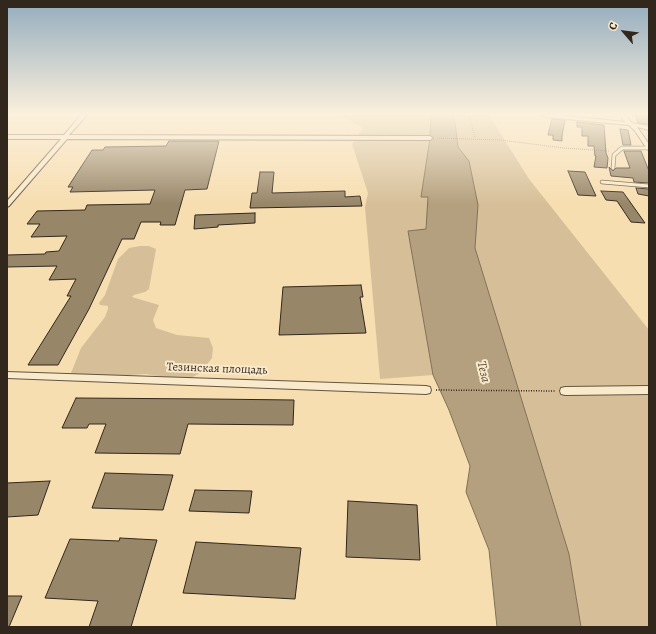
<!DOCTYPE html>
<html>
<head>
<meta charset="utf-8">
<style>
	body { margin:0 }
	#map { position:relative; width:656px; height:634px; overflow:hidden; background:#f7deb1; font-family:Alegreya,serif }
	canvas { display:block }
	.frame { position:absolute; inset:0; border:8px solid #32271c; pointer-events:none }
	.north { position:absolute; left:604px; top:12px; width:40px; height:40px; -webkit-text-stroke:3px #faeacc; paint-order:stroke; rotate:298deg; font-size:11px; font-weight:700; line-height:16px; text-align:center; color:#32271c }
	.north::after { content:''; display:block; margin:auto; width:14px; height:18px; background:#32271c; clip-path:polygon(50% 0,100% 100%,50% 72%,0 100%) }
</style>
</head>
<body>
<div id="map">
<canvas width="656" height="634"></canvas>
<div class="frame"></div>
<div class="north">С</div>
</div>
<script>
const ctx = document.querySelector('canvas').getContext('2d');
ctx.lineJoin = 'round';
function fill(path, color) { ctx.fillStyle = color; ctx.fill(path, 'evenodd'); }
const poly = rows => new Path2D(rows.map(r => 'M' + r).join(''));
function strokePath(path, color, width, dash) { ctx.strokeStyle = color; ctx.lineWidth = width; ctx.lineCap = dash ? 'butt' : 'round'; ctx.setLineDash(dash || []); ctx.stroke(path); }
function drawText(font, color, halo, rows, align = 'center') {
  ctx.font = font + ' Alegreya,serif'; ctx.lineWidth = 4; ctx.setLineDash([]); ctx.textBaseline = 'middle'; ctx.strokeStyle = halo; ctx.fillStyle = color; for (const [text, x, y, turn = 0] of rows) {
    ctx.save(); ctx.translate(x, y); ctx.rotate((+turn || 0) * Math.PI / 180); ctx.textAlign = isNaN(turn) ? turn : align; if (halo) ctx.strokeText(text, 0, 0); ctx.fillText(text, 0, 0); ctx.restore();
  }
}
fill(poly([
	[341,115,431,115,430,138,421,197,428,197,426,230,408,231,433,375,380,379,365,207,368,193,352,144,363,128],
	[454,115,489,115,529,179,649,330,649,627,581,627,569,554,475,248,478,205,469,161,458,147],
	[140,246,149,246,156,249,149,289,145,292,134,295,132,297,159,305,153,320,156,328,177,335,209,338,213,348,212,358,200,373,191,378,176,379,146,374,84,378,71,373,81,348,105,317,108,309,108,306,100,305,99,303,105,295,118,259,129,248]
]), '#d6bf98');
const water = poly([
	[431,115,454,115,458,147,469,161,478,205,475,248,569,554,581,627,497,627,489,550,466,492,470,466,449,410,433,375,408,231,426,229,428,197,421,197,430,138,431,115]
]);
fill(water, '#b4a07e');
strokePath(water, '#807057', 1);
const building = poly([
	[635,115,646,115,649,124,638,123,635,115],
	[552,119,565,120,562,136,562,141,553,140,553,135,548,135,552,119],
	[577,122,604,125,606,153,608,158,607,168,594,167,596,156,595,156,594,146,588,146,588,136,582,136,582,127,577,127,577,122],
	[620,129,628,130,631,145,623,145,620,129],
	[169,141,219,141,207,189,185,190,175,225,160,225,161,222,141,222,134,239,122,239,89,309,58,365,28,365,71,296,67,296,76,279,49,280,57,266,7,267,7,255,45,254,46,252,59,251,67,236,31,237,40,224,27,224,37,211,85,210,87,205,150,204,155,190,70,192,73,187,68,187,92,150,103,150,105,147,166,146,169,141],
	[624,151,641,151,649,171,649,183,634,182,633,178,611,176,609,167,613,171,616,168,630,168,624,151],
	[568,171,585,172,596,196,578,195,568,171],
	[260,172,274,172,272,193,345,191,345,197,360,196,362,206,250,208,252,193,257,193,260,172],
	[636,188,649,189,649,196,638,194,636,188],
	[601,191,623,192,645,223,631,222,617,201,606,200,601,191],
	[255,213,255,223,218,225,218,227,194,229,195,215,255,213],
	[361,285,363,297,360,297,366,333,279,335,283,287,361,285],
	[76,398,211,399,294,400,293,425,188,424,180,454,95,453,106,424,89,424,87,428,62,428,76,398],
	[105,473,173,475,163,510,92,508,105,473],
	[50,481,38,515,7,517,7,483,50,481],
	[195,490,252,491,249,513,189,511,195,490],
	[348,501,417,505,420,560,346,557,348,501],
	[120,538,157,540,131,627,89,627,98,601,45,598,70,539,119,541,120,538],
	[196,542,301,548,295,599,183,593,196,542],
	[7,596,22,596,9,627,7,627,7,596]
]);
fill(building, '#988669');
strokePath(building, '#32271c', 1);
const lane = poly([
	[613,168,614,155,622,148,649,148],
	[602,182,649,186]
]);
const street = poly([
	[81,115,87,115,69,135,430,136,433,138,430,140,67,139,9,206,7,207,7,201,61,139,7,139,7,135,64,135,81,115],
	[542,115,557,115,625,122,620,115,625,115,632,123,649,126,649,130,637,127,649,144,649,150,647,149,635,131,629,125,545,117,542,115],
	[7,372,426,386,430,387,431,390,430,393,426,394,7,378,7,372],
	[649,386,649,394,565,395,561,394,560,391,561,388,565,387,649,386]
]);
strokePath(lane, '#635541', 4.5);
strokePath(street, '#635541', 2);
strokePath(poly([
	[469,115,475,138],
	[437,138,500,140,564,148,609,151]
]), '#32271c', 1, [0.5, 1.5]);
strokePath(poly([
	[436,390,556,391]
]), '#32271c', 1.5, [1, 1.5]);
strokePath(lane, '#faeacc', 3);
fill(street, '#faeacc');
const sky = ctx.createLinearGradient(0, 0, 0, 204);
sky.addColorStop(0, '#93acbe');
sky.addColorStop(0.56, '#fbf0dc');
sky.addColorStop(1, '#fbf0dc00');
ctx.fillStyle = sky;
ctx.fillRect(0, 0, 656, 204);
drawText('12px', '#32271c', '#faeacc', [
	["Тезинская площадь",217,369,2]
]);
drawText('italic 13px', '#594b39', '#faeacc', [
	["Теза",483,372,77]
]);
</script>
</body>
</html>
